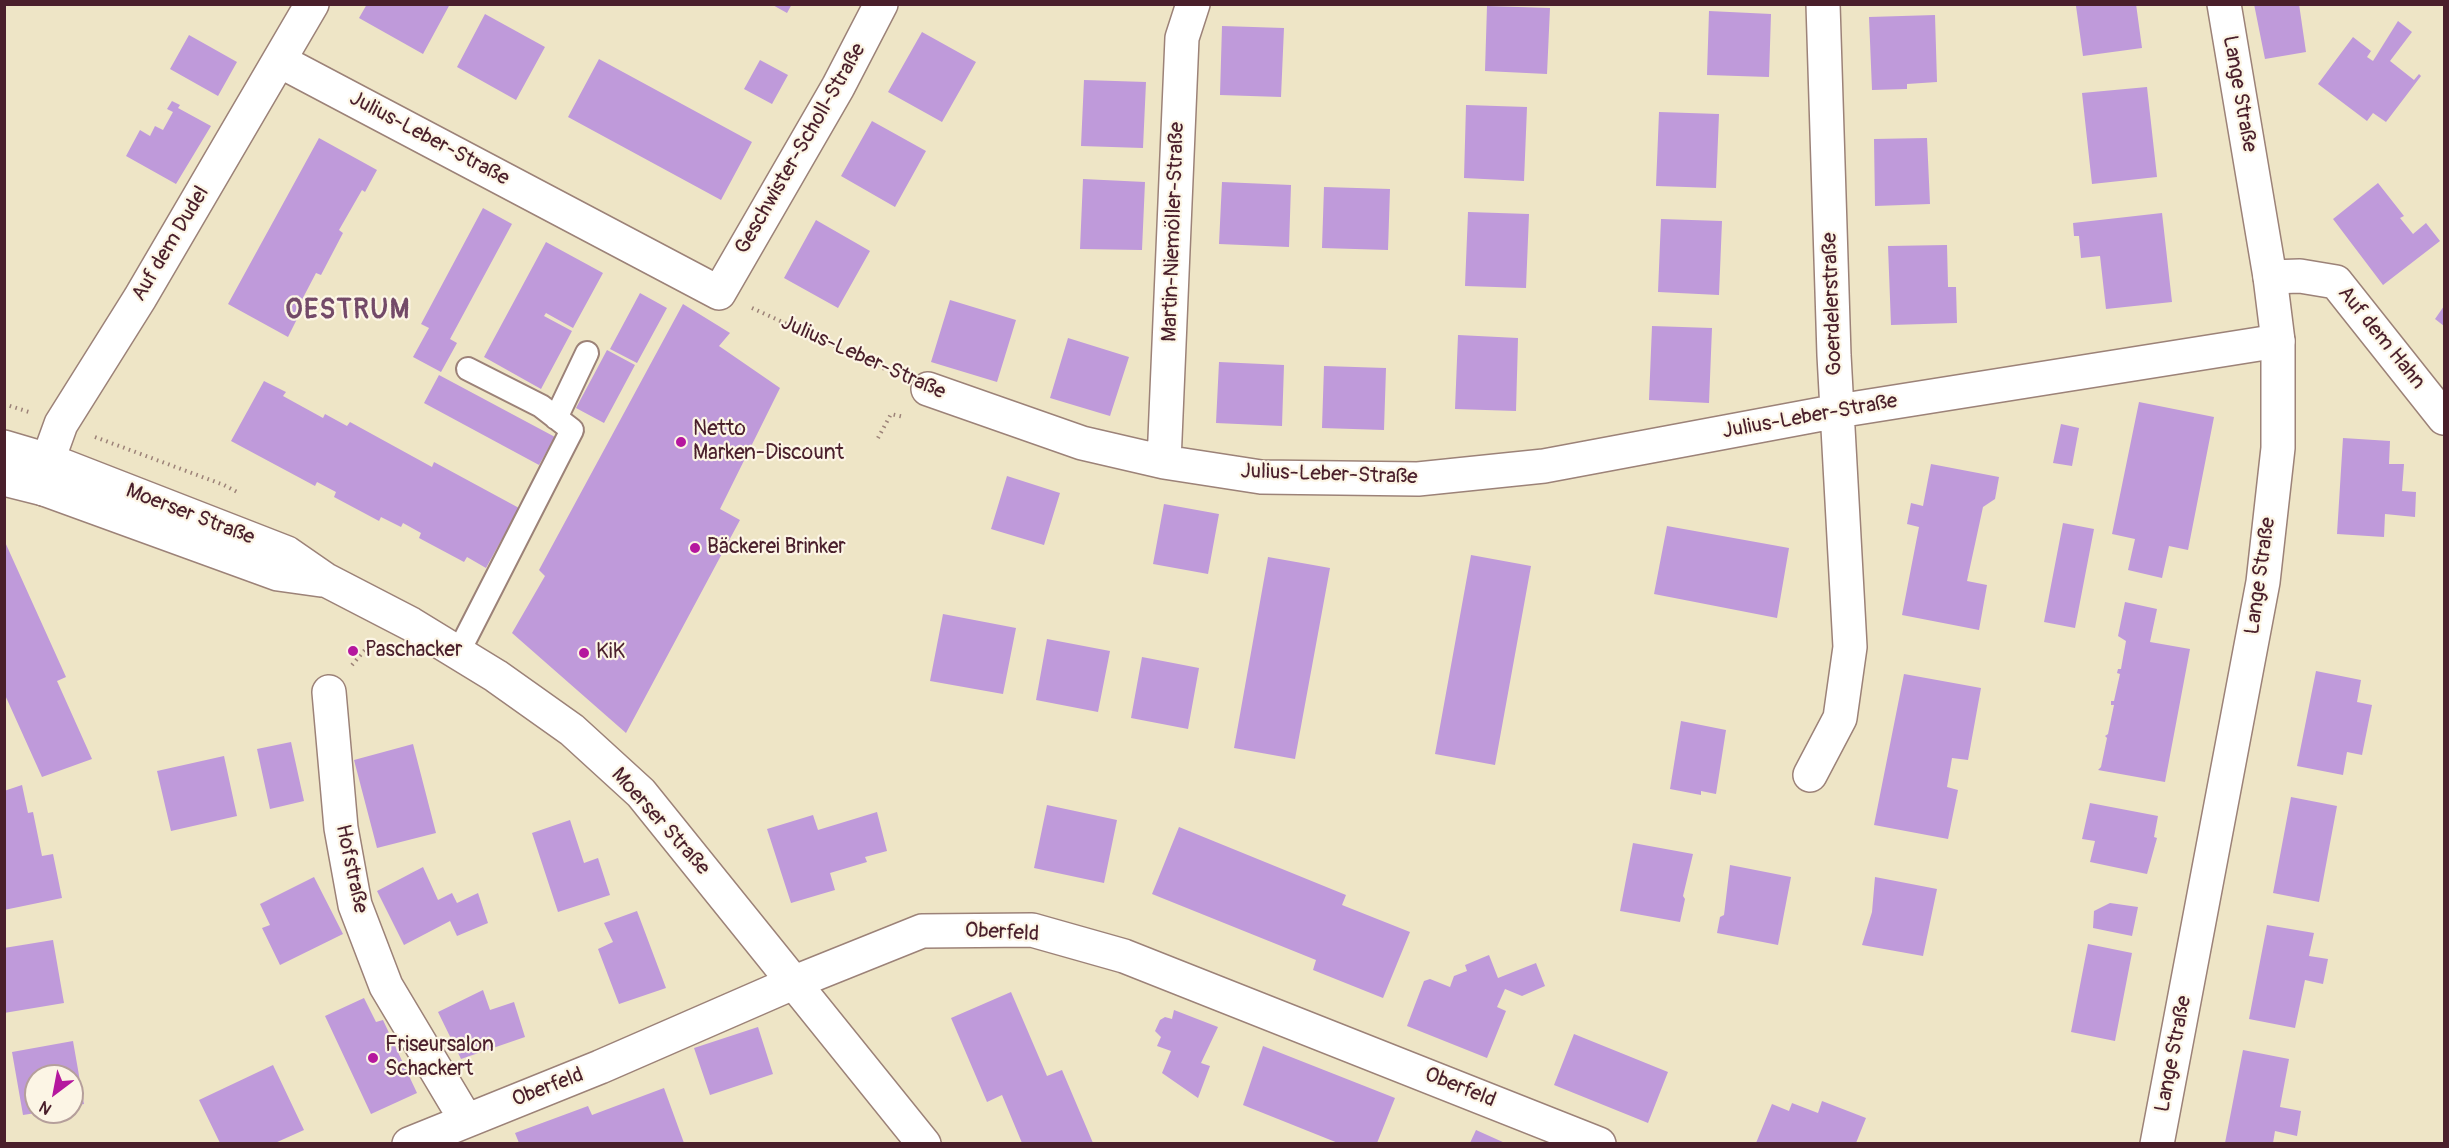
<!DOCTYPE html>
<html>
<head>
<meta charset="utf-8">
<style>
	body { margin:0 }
	#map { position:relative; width:2449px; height:1148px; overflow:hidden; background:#eee5c6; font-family:Pangolin,sans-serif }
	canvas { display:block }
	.frame { position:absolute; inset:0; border:6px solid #4a1f2b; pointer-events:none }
	.north { position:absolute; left:24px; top:1064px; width:60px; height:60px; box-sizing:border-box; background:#fcf5e5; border:2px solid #b59f9b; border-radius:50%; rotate:212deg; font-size:16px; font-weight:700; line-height:24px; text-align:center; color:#4a1f2b }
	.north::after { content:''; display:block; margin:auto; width:21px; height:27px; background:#b5179e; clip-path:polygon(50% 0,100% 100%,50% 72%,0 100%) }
</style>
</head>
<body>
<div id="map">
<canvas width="2449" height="1148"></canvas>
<div class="frame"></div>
<div class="north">N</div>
</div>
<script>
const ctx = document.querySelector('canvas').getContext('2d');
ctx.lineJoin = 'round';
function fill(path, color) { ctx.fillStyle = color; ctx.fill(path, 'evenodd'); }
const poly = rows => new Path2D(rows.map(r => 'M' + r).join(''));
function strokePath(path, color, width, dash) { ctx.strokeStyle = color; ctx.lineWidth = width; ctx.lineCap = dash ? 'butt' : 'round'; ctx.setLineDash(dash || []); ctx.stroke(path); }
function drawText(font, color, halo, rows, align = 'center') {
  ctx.font = font + ' Pangolin,sans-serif'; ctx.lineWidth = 4.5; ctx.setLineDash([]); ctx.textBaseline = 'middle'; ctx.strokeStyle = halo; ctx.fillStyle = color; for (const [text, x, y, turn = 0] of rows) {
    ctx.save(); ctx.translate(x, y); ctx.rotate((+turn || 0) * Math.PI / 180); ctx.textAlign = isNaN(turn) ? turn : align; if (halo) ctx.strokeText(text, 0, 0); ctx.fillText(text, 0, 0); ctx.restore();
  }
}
fill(poly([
	[367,4,450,4,423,54,359,18],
	[771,4,792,4,787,13],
	[2136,4,2142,48,2083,56,2076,6],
	[2254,4,2299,4,2306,52,2265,59],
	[1487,6,1550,8,1547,74,1485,71],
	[1709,11,1771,14,1769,77,1707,75],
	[485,14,545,47,516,100,457,67],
	[1935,15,1937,82,1907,84,1907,89,1872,90,1869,17],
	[2398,21,2412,32,2390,61,2414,80,2419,74,2421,76,2386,122,2373,113,2367,121,2318,84,2353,37,2371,51,2367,57,2373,61],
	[1222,26,1284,28,1281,97,1220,95],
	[922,32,976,62,942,122,888,92],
	[189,35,237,62,218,96,170,69],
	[599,59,752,142,721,200,568,117],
	[760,60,788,75,772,104,744,89],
	[1084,80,1146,82,1143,148,1081,146],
	[2147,87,2157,177,2092,184,2082,93],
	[172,101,180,105,178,108,211,126,176,184,126,156,140,130,150,136,155,126,163,130,173,112,167,109],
	[1466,105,1527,107,1524,181,1464,178],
	[1659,112,1719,114,1716,188,1656,186],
	[872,121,926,151,895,207,841,176],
	[319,138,377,170,365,192,362,190,339,230,343,233,321,275,316,273,295,313,299,315,288,337,228,304],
	[1927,138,1930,204,1875,206,1874,139],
	[1083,179,1145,182,1142,250,1080,249],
	[1222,182,1291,185,1289,247,1219,244],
	[2378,183,2404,216,2400,218,2413,234,2426,223,2440,241,2383,285,2333,219],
	[1324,187,1390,189,1388,250,1322,248],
	[483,208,512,224,450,339,457,343,441,372,413,357,429,328,421,324],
	[1468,212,1529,214,1526,288,1465,286],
	[2162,213,2172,302,2106,309,2100,256,2081,258,2079,236,2074,236,2073,223],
	[1661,219,1722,221,1719,295,1658,292],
	[816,220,870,251,838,308,784,278],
	[546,242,603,273,573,328,546,313,544,316,572,331,541,389,484,357],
	[1947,245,1948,287,1956,287,1957,323,1891,325,1888,246],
	[640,293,667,308,637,363,610,349],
	[950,300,1016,320,997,382,931,362],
	[683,304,730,333,719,346,780,388,720,509,740,520,626,733,512,633,545,576,539,570],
	[2444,306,2444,326,2435,319],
	[1652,326,1712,328,1709,403,1649,400],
	[1458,335,1518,338,1516,411,1455,409],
	[1068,338,1129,357,1110,416,1050,398],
	[607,350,635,365,604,423,576,408],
	[1219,362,1284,365,1282,426,1216,423],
	[1324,366,1386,368,1384,430,1322,428],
	[439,375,555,437,539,465,424,403],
	[264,381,286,392,283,396,323,418,325,414,347,426,350,422,432,467,434,462,519,508,486,568,467,557,464,562,419,538,421,533,403,523,401,527,381,517,379,521,334,497,336,492,317,482,315,486,231,441],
	[2139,402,2214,417,2188,550,2169,546,2162,578,2128,570,2135,539,2112,534],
	[2061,424,2079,428,2072,466,2053,463],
	[2343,438,2390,441,2389,464,2404,464,2402,491,2416,492,2415,517,2385,514,2384,537,2337,534],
	[1931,464,1999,477,1995,499,1983,507,1967,581,1987,585,1979,630,1902,615,1919,527,1907,524,1911,503,1923,506],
	[1007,476,1060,493,1044,545,991,529],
	[1164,504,1219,514,1208,574,1153,564],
	[2063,523,2094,529,2075,628,2044,622],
	[1667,526,1789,548,1777,618,1654,594],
	[5,542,66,677,57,681,92,759,42,777,5,695],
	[1471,555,1531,566,1495,765,1435,754],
	[1268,557,1330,568,1295,759,1234,748],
	[2125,602,2157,609,2150,642,2190,649,2165,782,2098,770,2101,767,2107,738,2105,736,2108,734,2114,705,2111,705,2111,701,2114,701,2120,674,2117,673,2118,669,2121,669,2126,641,2118,636],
	[943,614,1016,628,1003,694,930,681],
	[1047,639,1110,651,1098,712,1036,700],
	[1142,657,1199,668,1188,729,1131,718],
	[2316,671,2361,680,2357,702,2372,705,2362,755,2347,752,2343,775,2297,766],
	[1904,674,1981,688,1968,760,1952,758,1947,787,1958,790,1948,839,1874,825],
	[1681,721,1726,730,1716,794,1701,791,1701,795,1670,789],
	[291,742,304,801,270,809,257,749],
	[413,744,436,833,377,848,354,760],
	[224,756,237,816,171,831,157,771],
	[22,785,28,813,33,812,42,856,53,854,62,898,4,910,4,791],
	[2291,797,2337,806,2319,902,2273,893],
	[2090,803,2158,816,2154,837,2157,838,2147,874,2090,862,2095,841,2082,839],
	[1047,805,1117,820,1104,883,1034,868],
	[877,812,887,851,865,857,867,862,830,873,835,890,791,903,767,829,813,815,818,830],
	[570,820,584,863,598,858,610,895,558,912,532,833],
	[1179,827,1346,895,1342,905,1410,932,1383,998,1313,970,1316,960,1152,894],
	[1633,843,1693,854,1683,896,1685,899,1680,922,1620,911],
	[1730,865,1791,877,1778,945,1717,933,1720,917,1724,915],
	[423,867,438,900,452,893,457,903,478,893,488,923,457,936,450,921,404,945,377,891],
	[314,877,343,934,280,965,262,928,270,925,260,904],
	[1875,877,1937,889,1923,956,1862,945,1872,912],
	[2110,903,2138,907,2132,936,2093,928,2094,911],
	[637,911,666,988,619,1004,598,949,613,942,604,923],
	[2267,925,2314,933,2309,956,2328,959,2323,984,2305,980,2295,1028,2249,1019],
	[53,940,64,1003,4,1013,4,948],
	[2088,944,2132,953,2115,1041,2071,1032],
	[1489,955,1498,978,1536,963,1545,986,1522,996,1505,989,1497,1007,1506,1011,1487,1058,1407,1026,1424,981,1430,979,1450,987,1454,976,1467,971,1465,965],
	[483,990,490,1010,514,1002,525,1037,461,1059,438,1012],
	[1011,992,1047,1076,1062,1070,1093,1143,1022,1143,1002,1095,987,1102,951,1018],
	[364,998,376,1022,383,1020,417,1093,371,1114,325,1016],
	[1174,1010,1218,1027,1201,1063,1210,1066,1198,1098,1162,1073,1171,1051,1157,1046,1161,1037,1155,1031,1160,1020,1165,1017,1172,1019],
	[758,1027,773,1074,710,1095,694,1048],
	[1574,1034,1668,1072,1648,1123,1554,1085],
	[73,1041,84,1104,72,1106,72,1076,36,1076,36,1113,23,1115,12,1052],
	[1263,1046,1395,1098,1377,1143,1338,1143,1243,1105],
	[2243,1050,2289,1059,2280,1107,2301,1111,2297,1136,2275,1131,2273,1143,2225,1143],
	[273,1065,304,1130,275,1143,220,1143,199,1100],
	[664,1088,684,1143,519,1143,515,1133,588,1106,592,1115],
	[1822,1101,1866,1118,1856,1143,1756,1143,1772,1104,1789,1111,1792,1103,1818,1113],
	[1476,1130,1505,1143,1470,1143]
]), '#bf9ada');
const service = poly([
	[556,418,587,353],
	[458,653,572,430,541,406,468,369]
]);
const minor = poly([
	[280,61,719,293,838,87,881,4],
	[2270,277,2300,276,2336,282,2444,418],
	[928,389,1082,443,1164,462,1261,477,1418,479,1544,466,1838,411,2278,341],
	[1164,462,1182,38,1193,4],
	[44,489,48,460,61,424,140,298,312,4],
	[329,692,341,828,355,905,386,986,466,1120],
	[1810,775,1840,718,1850,647,1834,355,1823,4],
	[409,1144,600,1067,795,982,922,931,1032,930,1124,956,1599,1144]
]);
const tertiary = poly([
	[48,460,287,553,326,580,411,624,496,676,572,730,641,793,924,1144],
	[44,489,278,574,321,580],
	[2157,1144,2263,582,2278,448,2278,341,2270,277,2224,4]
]);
const trunk = poly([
	[4,447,48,460],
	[4,479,44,489]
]);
strokePath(service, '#9c8278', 26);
strokePath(minor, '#9c8278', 36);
strokePath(tertiary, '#9c8278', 36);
strokePath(trunk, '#9c8278', 36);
strokePath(poly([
	[752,308,898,375],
	[4,404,29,412],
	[95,437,224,485,239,493],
	[878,438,891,414,904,417],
	[352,665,370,644]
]), '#9c8278', 4, [1.5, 4.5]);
strokePath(service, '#fff', 22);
strokePath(minor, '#fff', 33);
strokePath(tertiary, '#fff', 33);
strokePath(trunk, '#fff', 33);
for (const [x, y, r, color] of [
	[681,442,6,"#b5179e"],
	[695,548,6,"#b5179e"],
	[353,651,6,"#b5179e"],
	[584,653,6,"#b5179e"],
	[373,1058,6,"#b5179e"]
]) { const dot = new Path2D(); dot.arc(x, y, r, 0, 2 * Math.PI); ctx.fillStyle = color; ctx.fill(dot); strokePath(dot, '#fcf5e5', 2); }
drawText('21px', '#4a1f2b', '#fcf5e5', [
	["Lange Straße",2239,94,80],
	["Julius-Leber-Straße",429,139,28],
	["Geschwister-Scholl-Straße",801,149,-60],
	["Martin-Niemöller-Straße",1174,232,-88],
	["Auf dem Dudel",171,244,-59],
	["Goerdelerstraße",1833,304,-92],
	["Auf dem Hahn",2381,338,51],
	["Julius-Leber-Straße",863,358,24],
	["Julius-Leber-Straße",1810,417,-10],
	["Julius-Leber-Straße",1329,475,2],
	["Moerser Straße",190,515,21],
	["Lange Straße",2261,576,-82],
	["Moerser Straße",660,822,48],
	["Hofstraße",351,869,78],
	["Oberfeld",1002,933,3],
	["Lange Straße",2174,1054,-79],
	["Oberfeld",548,1088,-21],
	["Oberfeld",1460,1088,22]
]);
drawText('21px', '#4a1f2b', '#fcf5e5', [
	["Netto",693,430],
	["Marken-Discount",693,454],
	["Bäckerei Brinker",707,548],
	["Paschacker",365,651],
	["KiK",596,653],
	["Friseursalon",385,1046],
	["Schackert",385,1070]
], 'left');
ctx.letterSpacing = '1.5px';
drawText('bold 27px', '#734a68', '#fcf5e5', [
	["OESTRUM",348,311]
]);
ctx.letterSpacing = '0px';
</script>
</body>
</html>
